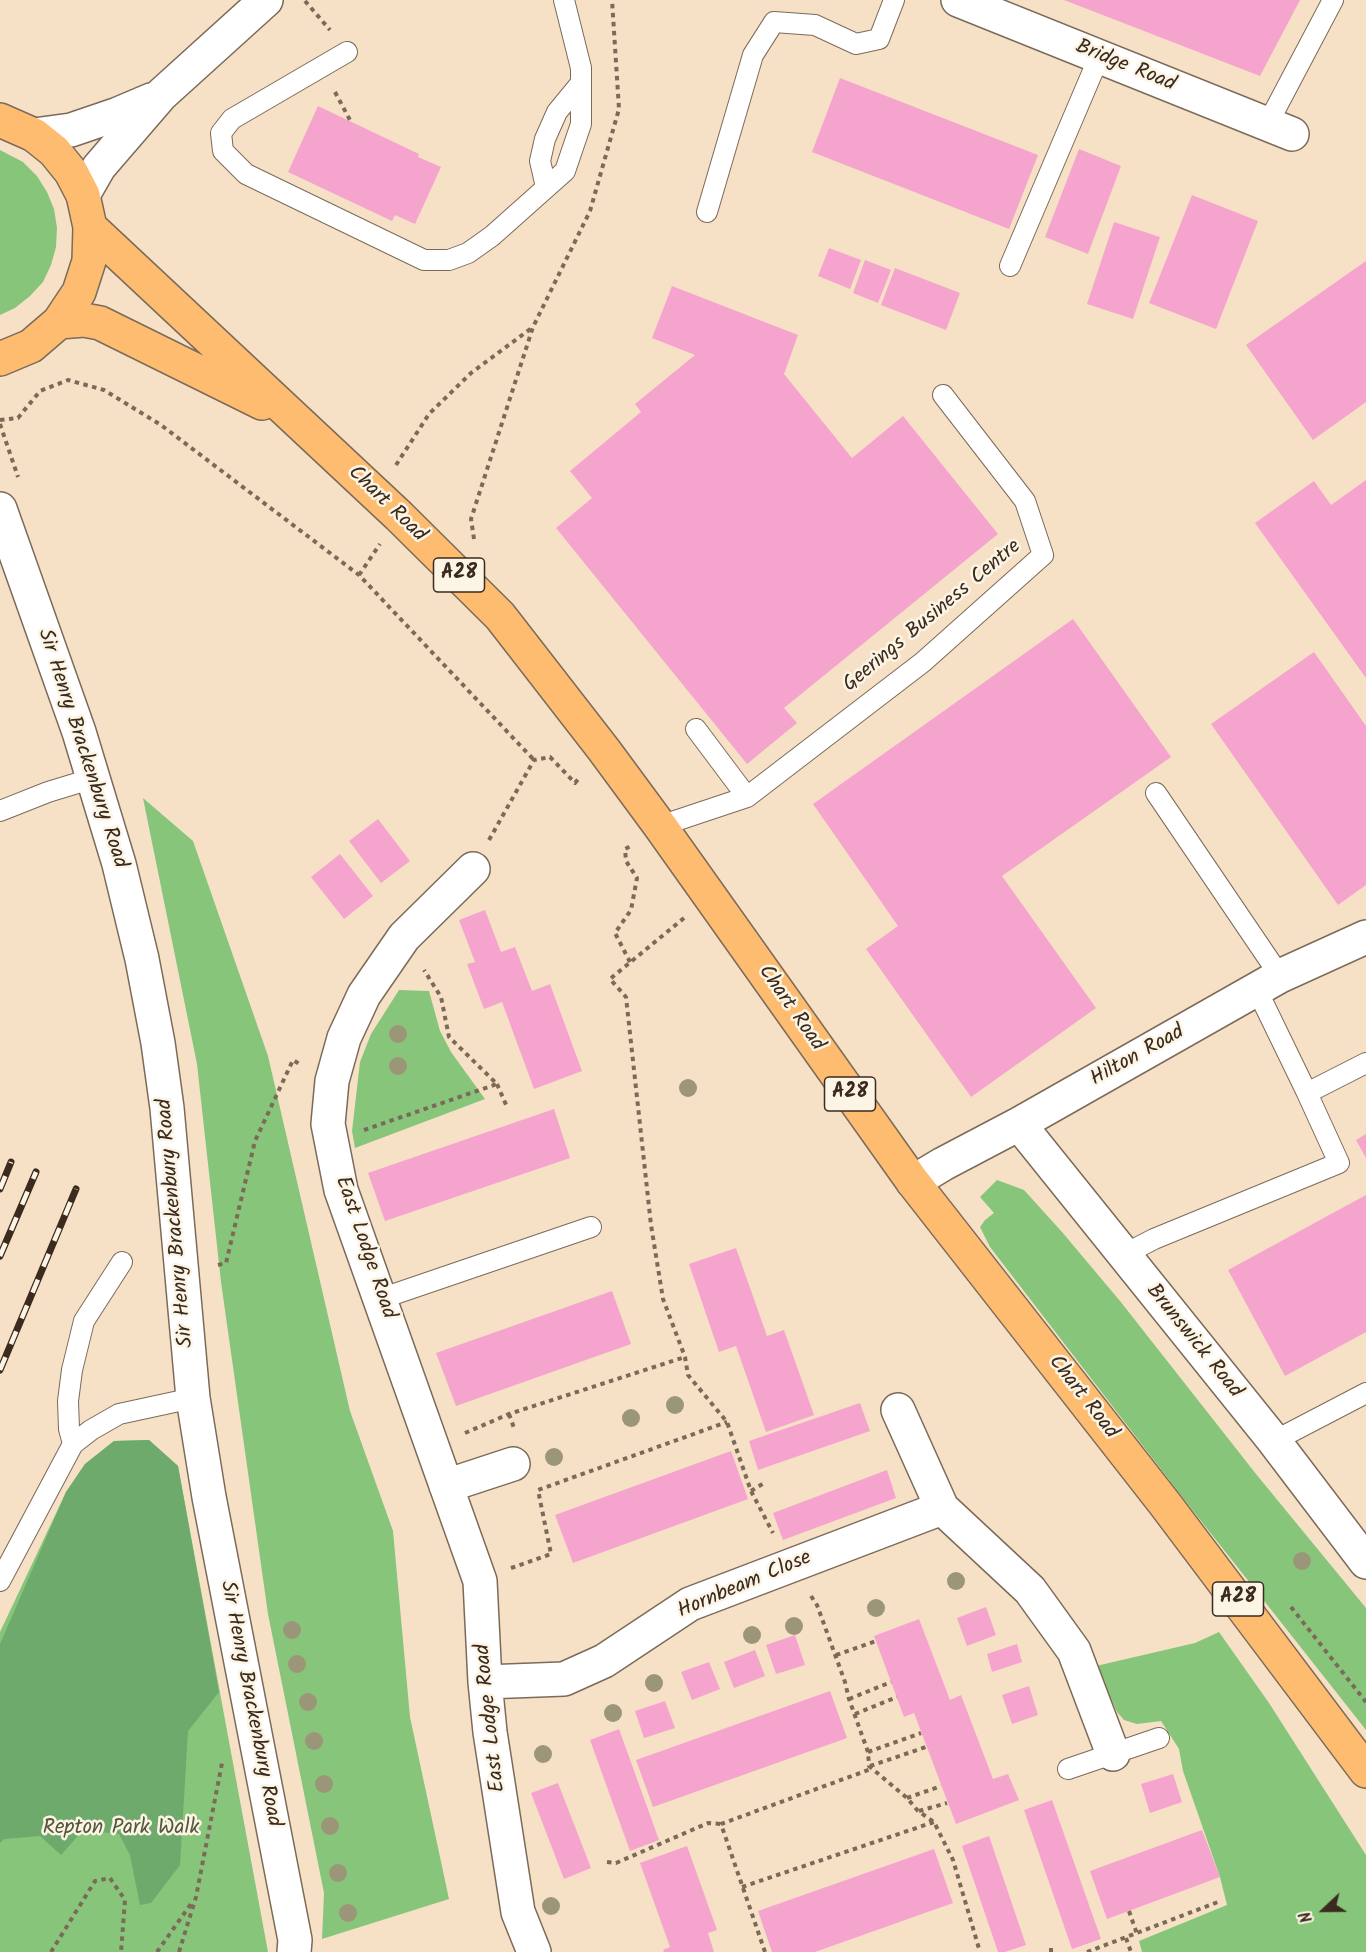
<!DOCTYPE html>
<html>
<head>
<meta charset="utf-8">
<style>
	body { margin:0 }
	#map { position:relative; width:1366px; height:1952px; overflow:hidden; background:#f6e1c7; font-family:Kalam,sans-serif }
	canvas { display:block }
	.north { position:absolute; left:1294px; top:1880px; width:60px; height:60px; -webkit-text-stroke:4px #fcf5e5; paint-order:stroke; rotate:248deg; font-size:16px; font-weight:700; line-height:24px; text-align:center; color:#3b2a1e }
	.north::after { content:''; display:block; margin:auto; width:21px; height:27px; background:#3b2a1e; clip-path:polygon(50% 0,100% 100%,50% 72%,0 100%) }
</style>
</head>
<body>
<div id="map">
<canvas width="1366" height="1952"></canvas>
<div class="north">N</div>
</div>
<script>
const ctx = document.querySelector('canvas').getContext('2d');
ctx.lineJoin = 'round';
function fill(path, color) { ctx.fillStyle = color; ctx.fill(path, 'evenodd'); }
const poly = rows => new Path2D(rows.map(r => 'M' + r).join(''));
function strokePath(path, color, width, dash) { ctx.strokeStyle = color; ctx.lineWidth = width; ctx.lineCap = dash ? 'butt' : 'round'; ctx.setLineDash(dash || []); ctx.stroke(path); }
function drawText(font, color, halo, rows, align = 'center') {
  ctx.font = font + ' Kalam,sans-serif'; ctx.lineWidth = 5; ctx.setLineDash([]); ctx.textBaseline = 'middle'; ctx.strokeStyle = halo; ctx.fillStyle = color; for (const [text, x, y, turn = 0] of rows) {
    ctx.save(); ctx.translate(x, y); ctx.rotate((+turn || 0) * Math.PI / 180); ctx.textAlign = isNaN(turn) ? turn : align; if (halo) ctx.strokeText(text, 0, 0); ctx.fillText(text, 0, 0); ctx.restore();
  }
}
fill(poly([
	[0,150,23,162,37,176,47,192,54,209,57,228,56,247,51,265,43,282,30,296,15,308,0,315],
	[143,798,193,841,268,1056,350,1411,393,1531,410,1717,449,1899,322,1939,324,1893,268,1614,221,1282,197,1064],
	[399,990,429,991,440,1031,451,1052,485,1099,355,1148,352,1131,360,1062,371,1034],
	[997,1180,1024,1190,1062,1232,1120,1301,1256,1474,1366,1608,1366,1730,1190,1507,990,1247,980,1227,985,1220,994,1213,980,1197],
	[149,1440,178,1466,268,1952,0,1952,0,1632,66,1492,85,1464,114,1441],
	[1219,1632,1269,1703,1366,1855,1366,1952,1142,1952,1139,1941,1227,1905,1220,1877,1183,1771,1179,1749,1161,1721,1137,1724,1124,1720,1117,1712,1096,1666,1195,1643]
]), '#87c57b');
fill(poly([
	[149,1440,178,1466,219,1692,188,1731,180,1865,151,1903,140,1905,130,1855,119,1834,83,1830,61,1855,40,1836,4,1839,0,1843,0,1644,66,1492,85,1464,114,1441]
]), '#6daa6b');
fill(poly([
	[1064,0,1300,0,1260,76],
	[840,78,1038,155,1009,229,812,152],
	[318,106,419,154,418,157,441,167,415,224,395,215,392,221,288,172],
	[1079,149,1121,166,1088,254,1045,237],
	[1192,195,1258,221,1216,329,1149,303],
	[1114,222,1160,237,1133,319,1087,304],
	[829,248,861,260,850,289,818,276],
	[865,260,891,270,878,303,853,293],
	[1366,261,1366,402,1313,440,1246,345],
	[895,268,960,293,946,330,881,305],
	[672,286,798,335,784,374,852,458,903,416,998,534,784,708,797,723,747,764,556,528,592,498,570,471,641,412,635,404,695,355,652,338],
	[1366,480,1366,678,1255,523,1314,481,1331,505],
	[1073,619,1171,757,1002,876,1096,1008,971,1097,866,949,898,926,813,804],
	[1314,652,1366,726,1366,885,1338,905,1211,724],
	[378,819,410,861,381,883,349,841],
	[340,854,373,896,344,919,311,877],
	[485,910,501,952,515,947,532,991,550,984,582,1071,534,1089,502,1002,484,1009,467,964,475,962,459,920],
	[554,1109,570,1158,385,1221,368,1173],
	[1366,1134,1366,1158,1356,1140],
	[1366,1195,1366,1332,1285,1376,1228,1270],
	[736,1248,767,1336,784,1330,814,1415,766,1432,736,1346,719,1352,689,1264],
	[612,1291,631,1344,456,1406,436,1353],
	[860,1403,870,1431,758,1470,749,1441],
	[731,1451,748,1499,573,1563,555,1515],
	[887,1470,896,1498,783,1540,773,1513],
	[986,1607,996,1635,967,1646,957,1618],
	[919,1619,950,1700,961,1695,993,1779,1008,1774,1019,1800,956,1824,914,1713,904,1717,874,1636],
	[795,1635,805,1665,776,1674,766,1645],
	[1017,1644,1022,1662,992,1672,987,1654],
	[755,1650,765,1676,734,1688,724,1662],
	[709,1662,720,1689,692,1700,681,1672],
	[1029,1686,1038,1715,1012,1724,1002,1695],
	[830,1691,847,1738,653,1807,636,1760],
	[665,1701,675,1728,644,1738,635,1711],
	[619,1729,659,1840,630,1851,590,1740],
	[1173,1774,1182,1802,1150,1813,1141,1784],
	[558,1783,591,1868,564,1879,531,1793],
	[1052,1800,1101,1939,1072,1949,1024,1810],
	[1202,1830,1220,1877,1107,1919,1090,1871],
	[989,1836,1026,1945,1005,1952,998,1952,962,1846],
	[687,1846,717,1930,708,1933,714,1952,664,1952,663,1950,670,1947,640,1863],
	[934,1849,953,1903,815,1952,772,1952,758,1911]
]), '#f5a4cd');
const lane = poly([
	[347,52,232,119,221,133,223,151,246,174,424,260,449,260,468,253,492,236,565,171,581,124,581,68,564,0],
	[1267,125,1333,0],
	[546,187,540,161,545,139,557,112,580,84],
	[707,212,753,55,774,22,815,25,856,44,879,39,894,0],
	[1010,266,1099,57],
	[696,729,747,797],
	[1156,793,1280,976],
	[0,811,48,792,94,778],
	[660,826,747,797,923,662,1043,555,1025,501,943,395],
	[1257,990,1307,1093],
	[1123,1255,1154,1239,1339,1163,1307,1093,1366,1063],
	[380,1299,591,1227],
	[1274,1441,1366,1393],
	[73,1444,69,1429,68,1401,72,1370,84,1321,122,1262],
	[0,1581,73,1444,91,1430,119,1414,193,1398],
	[1068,1769,1159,1738]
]);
const street = poly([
	[958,0,1292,134],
	[34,135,71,130,118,114,151,100],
	[83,195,99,167,161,95,266,0],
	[0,509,79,732,119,864,142,959,158,1043,167,1108,193,1398,209,1497,295,1940,294,1952],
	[473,869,404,937,364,995,344,1038,332,1081,328,1124,341,1190,480,1581,485,1682,490,1732,518,1912,534,1952],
	[1019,1124,1274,1441,1366,1562],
	[913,1182,943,1164,1019,1124,1280,976,1366,937],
	[898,1410,942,1508,1030,1590,1074,1651,1113,1754],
	[446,1486,513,1464],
	[485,1682,564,1679,604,1661,690,1604,942,1508]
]);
const primary = poly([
	[0,120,34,135,54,151,71,172,83,195,90,227,89,261,79,292,59,322,31,346,0,359],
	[90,227,399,516,500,616,604,750,660,826,913,1182,1165,1504,1366,1771],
	[59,322,84,320,100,323,262,403]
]);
strokePath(lane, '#7c6a59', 22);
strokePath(street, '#7c6a59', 36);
strokePath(primary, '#7c6a59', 36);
strokePath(poly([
	[305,1,330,30],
	[335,92,351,122],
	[0,420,18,418,40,391,68,380,104,390,161,425,359,575,534,760],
	[0,424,18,477],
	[396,465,429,414,471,373,533,327],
	[474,539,471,519,533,327,590,211,619,109,612,0],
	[359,575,380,544],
	[489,840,534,760,550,757,575,783,580,777],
	[684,918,610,979,626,997,651,1225,663,1299,685,1357,688,1375,727,1422,751,1491,773,1533],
	[630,962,615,933,631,910,637,878,626,861,625,849,631,846],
	[497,1084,507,1107],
	[364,1130,497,1084,449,1037,441,997,424,970],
	[218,1265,226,1263,255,1141,293,1060,301,1065],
	[509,1414,514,1428],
	[465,1433,509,1414,685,1357],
	[751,1491,764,1483],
	[511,1568,551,1554,538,1490,727,1422],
	[811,1596,817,1605,845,1682,849,1699,868,1752,869,1766,907,1798,918,1811,934,1822,953,1860,980,1952],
	[1291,1607,1366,1702],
	[836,1655,876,1641],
	[849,1699,891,1682],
	[855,1714,897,1697],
	[868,1752,921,1733],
	[870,1766,926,1747],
	[907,1798,941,1786],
	[919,1811,947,1803],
	[607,1862,616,1863,708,1823,721,1824],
	[742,1887,934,1822],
	[1129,1911,1137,1934],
	[1126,1938,1131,1952],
	[51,1952,95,1881,110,1878,125,1900,121,1952],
	[157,1952,193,1901],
	[179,1952,196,1897,222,1763,225,1762],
	[765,1952,721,1824,871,1769],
	[1051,1952,1051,1948],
	[1087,1952,1218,1902]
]), '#7c6a59', 4, [4.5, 4.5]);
strokePath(lane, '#fff', 20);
strokePath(street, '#fff', 33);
strokePath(primary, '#fdbc70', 33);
const rail = poly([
	[0,1189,11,1162],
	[0,1256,36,1172],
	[0,1370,76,1189]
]);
strokePath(rail, '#3b2a1e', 7);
strokePath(rail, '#fcf5e5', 4.5, [14]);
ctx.fillStyle = '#9c9679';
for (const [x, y] of [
	[398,1034],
	[398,1066],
	[688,1088],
	[675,1405],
	[631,1418],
	[554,1457],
	[1302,1561],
	[956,1581],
	[876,1608],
	[794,1626],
	[292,1630],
	[752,1635],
	[297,1664],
	[654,1683],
	[308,1702],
	[613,1713],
	[314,1741],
	[543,1754],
	[324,1784],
	[330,1826],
	[338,1873],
	[551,1906],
	[348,1913]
]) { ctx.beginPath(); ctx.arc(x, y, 9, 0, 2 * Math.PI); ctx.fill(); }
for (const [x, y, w] of [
	[459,575,51],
	[850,1094,51],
	[1238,1599,51]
]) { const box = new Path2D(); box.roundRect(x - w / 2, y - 17, w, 34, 4.5); ctx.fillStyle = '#fcf5e5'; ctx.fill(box); strokePath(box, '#3b2a1e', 1.5); }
drawText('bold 20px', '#3b2a1e', null, [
	["A28",459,575],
	["A28",850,1094],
	["A28",1238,1599]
]);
drawText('21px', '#3b2a1e', '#fcf5e5', [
	["Bridge Road",1125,67,22],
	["Chart Road",386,505,44],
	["Geerings Business Centre",933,617,-40],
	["Sir Henry Brackenbury Road",81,749,72],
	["Chart Road",790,1009,55],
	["Hilton Road",1138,1057,-29],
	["Sir Henry Brackenbury Road",177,1223,-95],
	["East Lodge Road",364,1248,71],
	["Brunswick Road",1193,1342,51],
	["Chart Road",1082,1398,52],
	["Hornbeam Close",745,1586,-23],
	["Sir Henry Brackenbury Road",249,1704,79],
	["East Lodge Road",492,1718,-96]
]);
drawText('21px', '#52583a', '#fcf5e5', [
	["Repton Park Walk",121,1829]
]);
</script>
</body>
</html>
